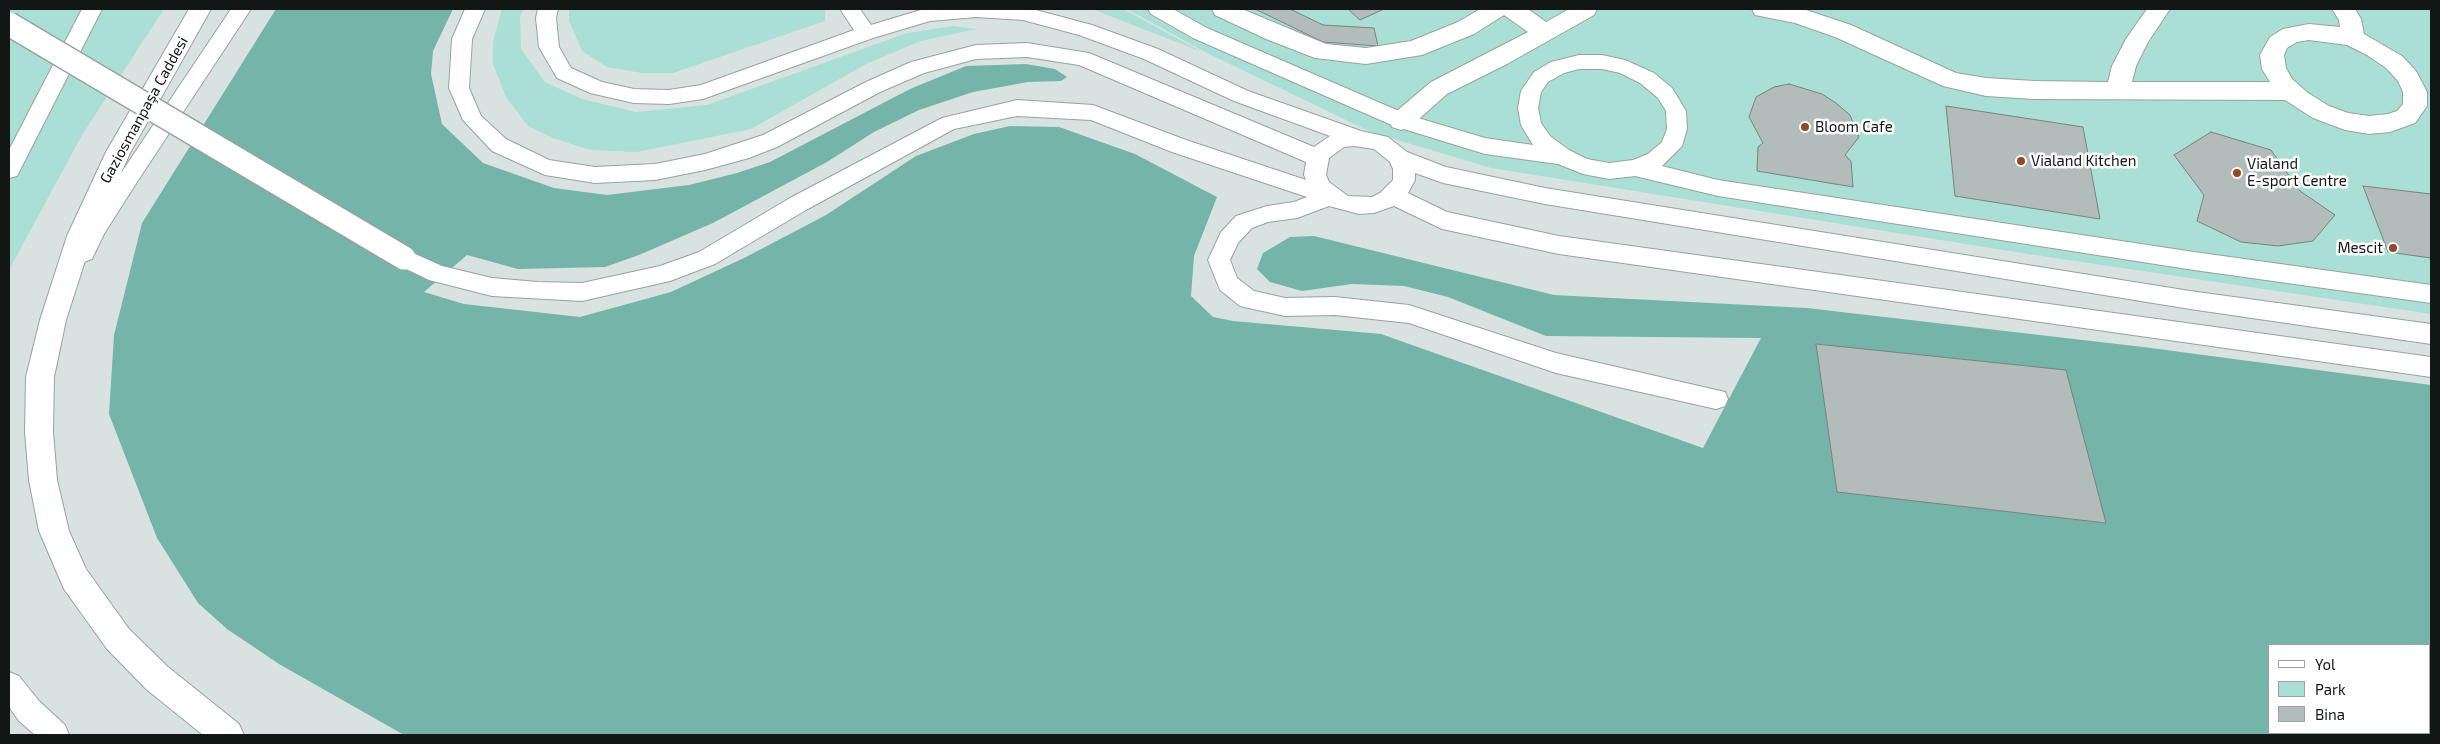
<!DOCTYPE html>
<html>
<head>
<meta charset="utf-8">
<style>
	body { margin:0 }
	#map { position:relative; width:2440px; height:744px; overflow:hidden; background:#d8e3e1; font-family:"Exo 2",sans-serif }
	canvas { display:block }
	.frame { position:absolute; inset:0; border:10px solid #121615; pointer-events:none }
	.legend { position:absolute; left:2268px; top:644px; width:162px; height:90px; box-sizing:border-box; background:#fff; border:1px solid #a0a2a1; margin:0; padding:6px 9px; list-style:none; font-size:15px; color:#121615 }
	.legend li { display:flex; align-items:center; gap:10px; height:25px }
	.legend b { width:25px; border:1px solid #a0a2a1 }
</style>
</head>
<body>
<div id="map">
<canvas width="2440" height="744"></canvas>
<div class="frame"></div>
<ul class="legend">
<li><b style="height:6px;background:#fff"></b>Yol</li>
<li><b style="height:14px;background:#a9dfd5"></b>Park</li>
<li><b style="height:14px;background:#b2bdbb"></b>Bina</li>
</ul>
</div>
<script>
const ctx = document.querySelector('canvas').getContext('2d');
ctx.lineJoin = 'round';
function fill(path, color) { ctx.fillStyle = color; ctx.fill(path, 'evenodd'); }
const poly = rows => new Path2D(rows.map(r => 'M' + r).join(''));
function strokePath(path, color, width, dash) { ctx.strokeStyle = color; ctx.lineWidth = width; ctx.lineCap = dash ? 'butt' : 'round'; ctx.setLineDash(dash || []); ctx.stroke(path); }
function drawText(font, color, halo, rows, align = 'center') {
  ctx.font = font + ' "Exo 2",sans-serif'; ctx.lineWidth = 5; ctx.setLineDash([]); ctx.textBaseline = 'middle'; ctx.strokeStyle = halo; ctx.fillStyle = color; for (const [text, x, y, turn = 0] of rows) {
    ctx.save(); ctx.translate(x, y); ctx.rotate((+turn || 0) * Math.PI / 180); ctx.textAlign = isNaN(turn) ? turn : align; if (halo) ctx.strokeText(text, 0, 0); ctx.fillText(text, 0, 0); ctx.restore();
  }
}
fill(poly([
	[9,9,164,9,82,135,9,270],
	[502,9,524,9,520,16,521,49,545,82,582,99,636,112,707,105,907,33,953,26,976,29,921,41,868,63,751,129,637,152,590,150,553,138,528,126,506,97,493,64,493,41],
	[569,9,825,9,825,21,673,73,642,73,607,67,582,51,569,20],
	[1092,9,1123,9,1202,52],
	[1127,9,2431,9,2431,314,2028,254,1491,168,1371,132,1207,53]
]), '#a9dfd5');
fill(poly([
	[276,9,453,9,433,51,431,74,442,124,483,163,554,188,607,195,689,185,737,173,770,162,910,89,966,66,1026,64,1055,69,1067,77,1061,81,1028,82,973,92,919,110,874,132,827,162,713,223,639,255,605,267,518,269,467,255,424,292,464,304,580,317,671,292,746,257,826,215,916,156,974,134,1010,126,1059,127,1135,154,1217,197,1194,256,1191,296,1213,317,1233,321,1381,334,1703,448,1761,338,1546,336,1448,297,1404,286,1352,284,1302,291,1270,282,1257,269,1263,253,1290,237,1314,236,1554,295,1807,308,2143,347,2431,385,2431,735,404,735,279,664,227,629,198,603,157,538,109,414,114,335,142,223],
	[2269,645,2429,645,2429,733,2269,733]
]), '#75b4a9');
const building = poly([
	[1255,9,1290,9,1323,25,1374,28,1378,46,1323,42,1255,9],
	[1348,9,1384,9,1360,20,1348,9],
	[1789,84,1822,94,1836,103,1850,115,1859,137,1845,155,1851,161,1853,187,1757,171,1758,147,1763,143,1749,117,1756,97,1774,87,1789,84],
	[1946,106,2083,127,2100,219,1955,196,1946,106],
	[2211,132,2271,150,2300,191,2335,215,2313,241,2278,246,2241,242,2197,221,2204,195,2174,155,2211,132],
	[2363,186,2431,194,2431,258,2388,252,2363,186],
	[1816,344,2066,370,2106,523,1837,492,1816,344]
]);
fill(building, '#b2bdbb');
strokePath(building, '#798481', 1);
const service = poly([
	[82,9,102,9,17,176,9,178,9,150,82,9],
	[231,9,251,9,137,182,104,234,92,259,84,262,76,259,73,253,87,224,231,9],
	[465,9,485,9,472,39,469,88,481,116,506,139,549,160,595,167,655,164,705,154,763,135,866,82,911,62,976,45,1027,43,1089,53,1314,147,1330,136,1234,101,1144,59,1079,35,1023,20,976,17,930,21,873,38,703,99,669,104,634,103,590,93,557,78,539,47,536,18,538,9,558,9,556,18,559,47,571,68,602,82,634,89,669,90,701,85,854,30,840,9,860,9,871,25,924,9,1032,9,1092,25,1158,49,1248,91,1361,131,1388,137,1407,152,1446,167,1545,188,2190,291,2431,324,2431,344,2190,309,1545,204,1443,183,1415,173,1415,180,1408,193,1447,212,1559,236,2431,357,2431,377,1559,254,1442,229,1394,206,1374,213,1359,214,1329,206,1297,218,1268,222,1252,228,1238,243,1230,260,1237,278,1254,291,1285,298,1335,297,1409,305,1556,353,1725,392,1728,399,1725,406,1716,409,1556,373,1409,323,1335,315,1285,316,1240,306,1220,290,1208,260,1221,232,1236,216,1267,206,1294,202,1307,197,1172,152,1091,120,1017,116,954,129,806,210,715,264,670,281,582,301,492,296,429,280,396,264,393,258,396,252,404,249,442,266,492,278,537,282,582,283,660,266,699,252,790,198,942,118,1017,100,1093,105,1186,140,1306,180,1304,175,1306,162,1079,65,1027,57,976,59,924,73,880,92,777,147,749,158,705,170,655,180,595,183,545,175,492,151,463,120,449,88,452,39,465,9],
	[1354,146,1374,149,1390,162,1393,169,1393,180,1380,193,1372,197,1348,196,1329,182,1326,175,1329,158,1344,147,1354,146],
	[1148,9,1173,9,1207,28,1408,115,1485,138,1533,145,1521,125,1518,108,1521,91,1534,72,1551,62,1579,55,1602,55,1625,60,1654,73,1672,88,1686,111,1687,129,1682,146,1662,166,1718,180,2194,252,2431,285,2431,303,2194,270,1718,196,1635,176,1609,179,1583,174,1558,164,1485,154,1394,126,1193,38,1151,14,1148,9],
	[1579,69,1602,69,1620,73,1640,83,1658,98,1666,111,1667,129,1662,142,1648,154,1633,160,1609,163,1587,159,1569,150,1550,136,1541,123,1538,108,1541,92,1548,82,1564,73,1579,69],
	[9,672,19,676,39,701,65,725,69,735,35,735,19,721,9,707,9,672]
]);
const pedestrian = poly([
	[1212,9,1242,9,1326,44,1366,48,1411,41,1458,22,1480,9,1528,9,1546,22,1569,9,1597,9,1594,15,1507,64,1447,94,1410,127,1401,130,1392,127,1389,121,1392,115,1431,82,1528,32,1504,15,1474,34,1422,55,1366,64,1315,58,1266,39,1215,15,1212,9],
	[1752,9,1806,10,1851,25,1956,73,1986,78,2034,81,2108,82,2112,66,2126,39,2147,9,2170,9,2148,42,2136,66,2132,82,2270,82,2262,69,2260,55,2270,37,2283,29,2309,24,2340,27,2339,20,2332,9,2355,9,2361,19,2364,34,2402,56,2416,71,2427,92,2427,106,2415,123,2390,132,2369,134,2345,130,2313,118,2285,100,2034,99,1986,96,1943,86,1835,37,1795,23,1755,15,1752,9],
	[2309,40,2347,45,2367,55,2386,68,2398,81,2403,92,2403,104,2397,111,2388,114,2369,116,2348,113,2329,106,2308,93,2292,79,2286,68,2284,55,2287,48,2297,42,2309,40]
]);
const primary = poly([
	[189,9,211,9,130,153,93,236,66,320,54,377,53,432,57,480,69,531,86,569,129,629,168,667,239,724,244,735,203,735,146,689,107,649,64,589,39,531,29,480,25,432,26,377,40,320,67,236,106,152,189,9]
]);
strokePath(service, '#97a2a0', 2);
strokePath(pedestrian, '#97a2a0', 2);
strokePath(primary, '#97a2a0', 2);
fill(service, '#fff');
fill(pedestrian, '#fff');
fill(primary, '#fff');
const serviceBridge = poly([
	[9,24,404,258]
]);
strokePath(serviceBridge, '#97a2a0', 26, []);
strokePath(serviceBridge, '#fff', 23);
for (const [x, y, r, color] of [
	[1805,127,5,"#904827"],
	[2021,161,5,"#904827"],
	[2237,173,5,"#904827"],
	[2393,248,5,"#904827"]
]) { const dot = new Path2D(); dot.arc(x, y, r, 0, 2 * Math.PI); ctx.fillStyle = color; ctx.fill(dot); strokePath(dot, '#fff', 2); }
drawText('15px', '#121615', '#fff', [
	["Gaziosmanpaşa Caddesi",144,110,-61]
]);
drawText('15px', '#121615', '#fff', [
	["Bloom Cafe",1815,127],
	["Vialand Kitchen",2031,161],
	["Vialand",2247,164],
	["E-sport Centre",2247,181],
	["Mescit",2383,248,"right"]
], 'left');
</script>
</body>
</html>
